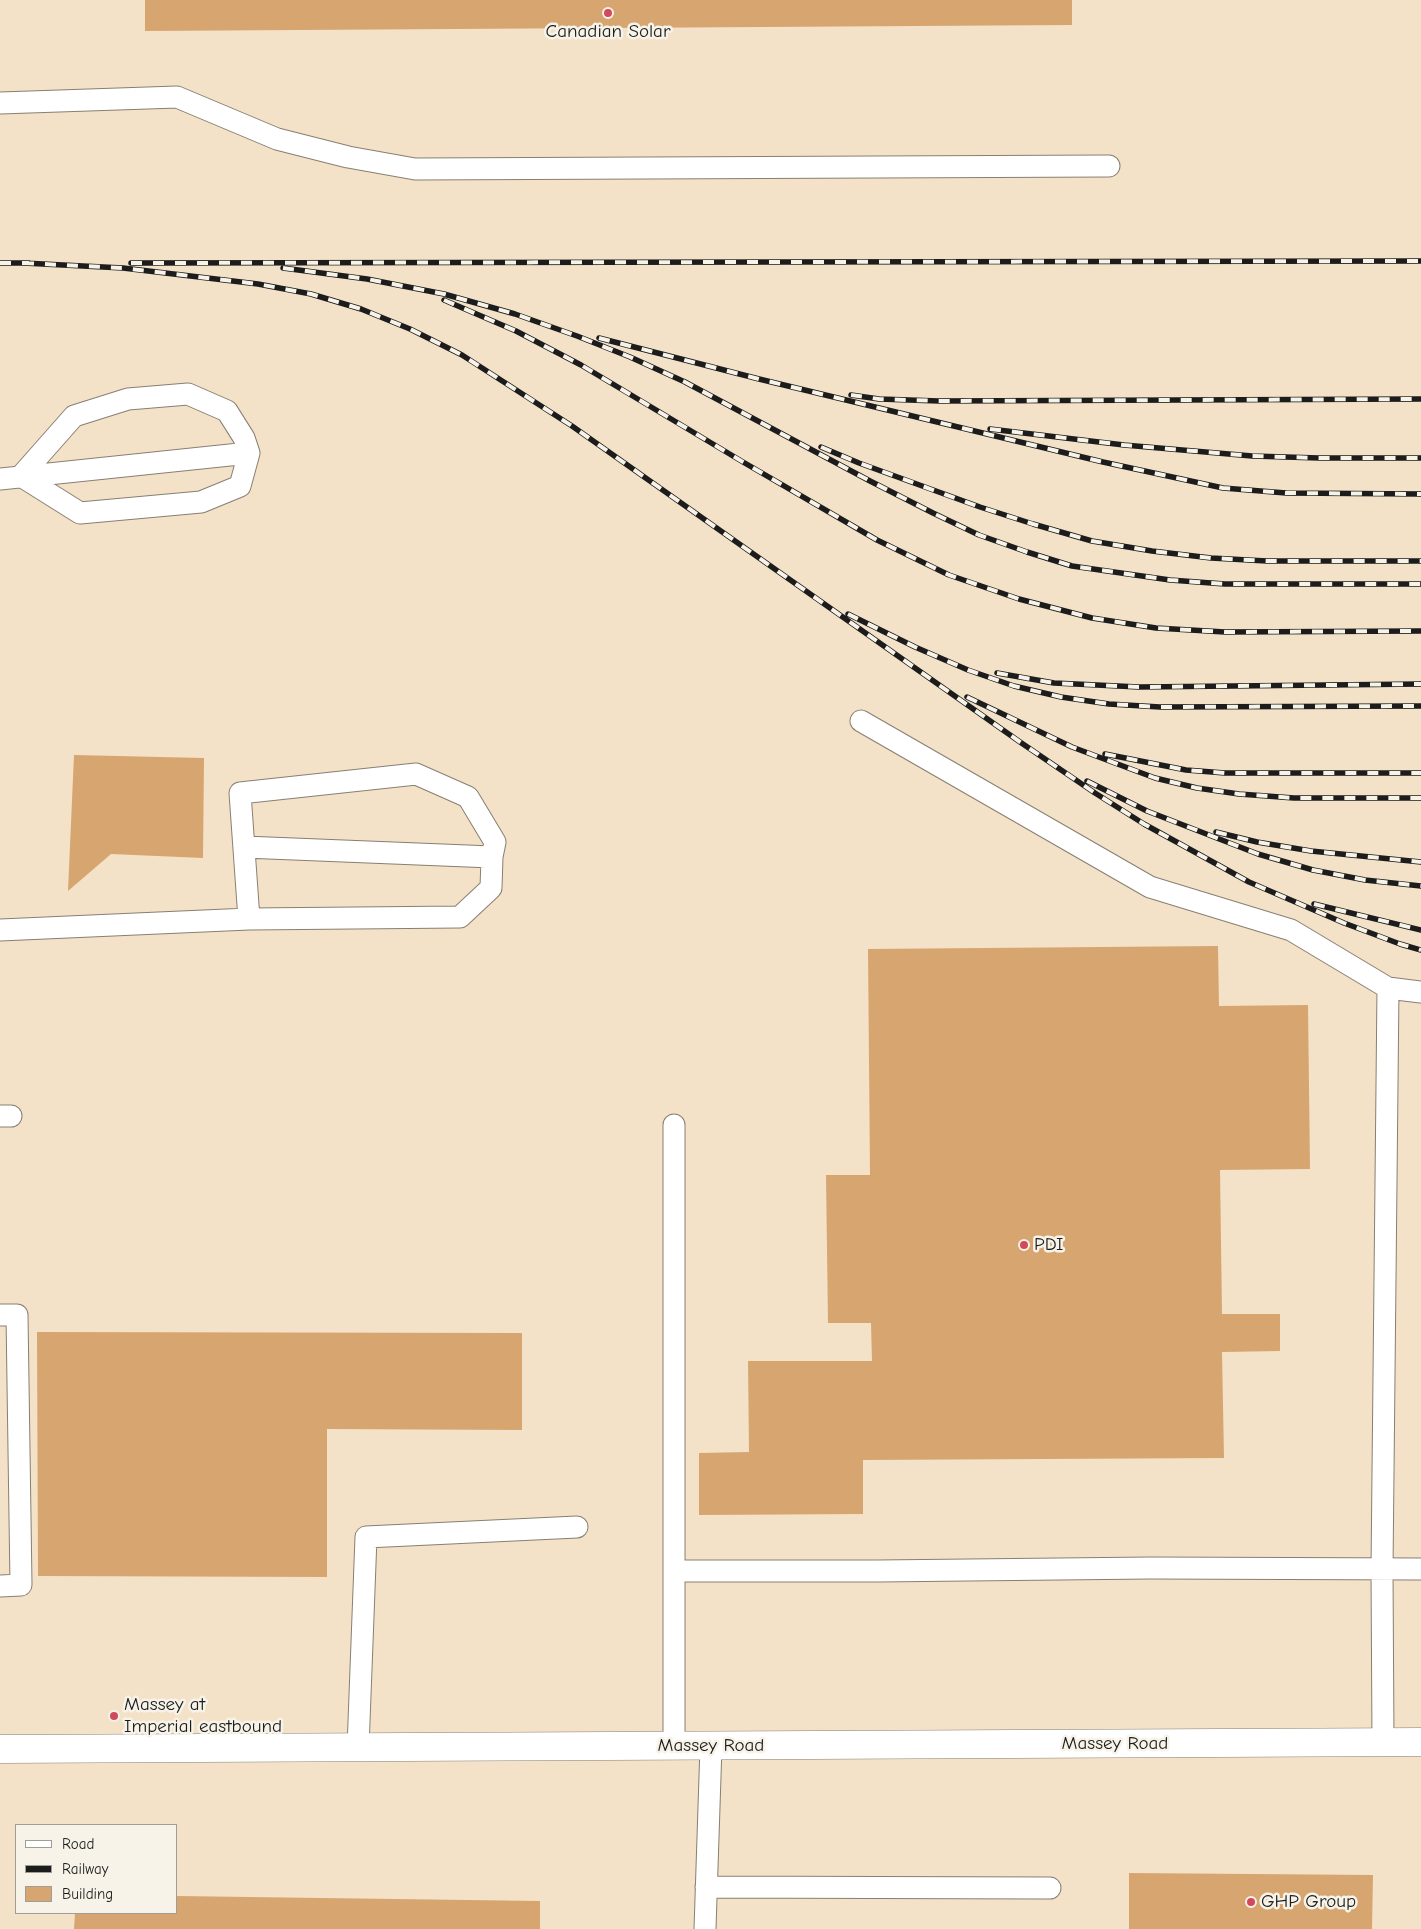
<!DOCTYPE html>
<html>
<head>
<meta charset="utf-8">
<style>
	body { margin:0 }
	#map { position:relative; width:1421px; height:1929px; overflow:hidden; background:#f3e2c8; font-family:"Comic Neue",sans-serif }
	canvas { display:block }
	.legend { position:absolute; left:15px; top:1824px; width:162px; height:90px; box-sizing:border-box; background:#f7f3e8; border:1px solid #9f9d96; margin:0; padding:6px 9px; list-style:none; font-size:15px; color:#1c1c1c }
	.legend li { display:flex; align-items:center; gap:10px; height:25px }
	.legend b { width:25px; border:1px solid #9f9d96 }
</style>
</head>
<body>
<div id="map">
<canvas width="1421" height="1929"></canvas>
<ul class="legend">
<li><b style="height:6px;background:#fff"></b>Road</li>
<li><b style="height:6px;background:#1c1c1c"></b>Railway</li>
<li><b style="height:14px;background:#d7a570"></b>Building</li>
</ul>
</div>
<script>
const ctx = document.querySelector('canvas').getContext('2d');
ctx.lineJoin = 'round';
function fill(path, color) { ctx.fillStyle = color; ctx.fill(path, 'evenodd'); }
const poly = rows => new Path2D(rows.map(r => 'M' + r).join(''));
function strokePath(path, color, width, dash) { ctx.strokeStyle = color; ctx.lineWidth = width; ctx.lineCap = dash ? 'butt' : 'round'; ctx.setLineDash(dash || []); ctx.stroke(path); }
function drawText(font, color, halo, rows, align = 'center') {
  ctx.font = font + ' "Comic Neue",sans-serif'; ctx.lineWidth = 5; ctx.setLineDash([]); ctx.textBaseline = 'middle'; ctx.strokeStyle = halo; ctx.fillStyle = color; for (const [text, x, y, turn = 0] of rows) {
    ctx.save(); ctx.translate(x, y); ctx.rotate((+turn || 0) * Math.PI / 180); ctx.textAlign = isNaN(turn) ? turn : align; if (halo) ctx.strokeText(text, 0, 0); ctx.fillText(text, 0, 0); ctx.restore();
  }
}
fill(poly([
	[145,0,1072,0,1072,25,145,31],
	[74,755,204,758,203,858,111,854,68,891],
	[1218,946,1219,1006,1308,1005,1310,1169,1220,1170,1222,1314,1280,1314,1280,1351,1222,1352,1224,1458,863,1460,863,1514,699,1515,699,1453,749,1452,748,1361,872,1361,871,1323,828,1323,826,1175,870,1175,868,949],
	[37,1332,522,1333,522,1430,327,1429,327,1577,38,1576],
	[1129,1873,1373,1875,1372,1929,1129,1929],
	[176,1896,540,1901,540,1929,74,1929,75,1913,176,1913]
]), '#d7a570');
const lane = poly([
	[0,103,177,97,277,139,348,157,415,169,1109,166],
	[188,394,227,411,244,438,249,453,240,486,201,502,80,513,21,476,74,416,128,399,188,394],
	[0,479,249,453],
	[861,721,1150,887,1291,930,1388,988],
	[244,847,492,857],
	[0,930,249,919,460,917,491,888,492,857,495,842,468,797,416,774,240,793,249,919],
	[0,1116,11,1116],
	[0,1315,17,1315,21,1585,0,1586],
	[674,1571,878,1571,1150,1568,1421,1569],
	[1383,1742,1382,1569,1388,988,1421,992],
	[674,1746,674,1125],
	[358,1748,366,1537,577,1527],
	[706,1887,1050,1888],
	[705,1929,711,1746]
]);
const street = poly([
	[0,1749,1421,1742]
]);
strokePath(lane, '#887f72', 23);
strokePath(street, '#887f72', 29);
strokePath(lane, '#fff', 21);
strokePath(street, '#fff', 28);
const rail = poly([
	[0,263,29,263],
	[23,263,123,268,258,284,311,294,361,309,410,329,462,355,572,426,1020,742,1095,793,1144,824,1249,882,1344,923,1400,944,1421,950],
	[131,263,1421,261],
	[283,268,367,279,444,294,515,314,577,336,630,357,685,382,870,481,933,513,979,535,1027,552,1072,566,1170,580,1225,584,1421,584],
	[444,300,516,331,581,365,743,462,877,540,949,575,1019,599,1092,618,1156,628,1225,632,1421,631],
	[599,338,759,379,1103,462,1223,488,1286,493,1421,494],
	[851,395,879,399,939,401,1421,399],
	[990,429,1124,445,1252,456,1319,458,1421,458],
	[821,447,859,463,980,507,1033,524,1092,541,1152,551,1211,558,1267,561,1421,561],
	[848,614,915,647,968,670,1014,686,1061,697,1109,704,1160,707,1421,706],
	[997,673,1054,683,1139,687,1421,684],
	[967,697,1072,747,1155,778,1197,788,1239,794,1294,798,1421,798],
	[1105,754,1186,770,1225,773,1421,773],
	[1087,781,1147,811,1258,854,1313,870,1365,880,1421,886],
	[1216,832,1257,842,1311,851,1421,862],
	[1314,904,1421,930]
]);
strokePath(rail, '#1c1c1c', 5.5);
strokePath(rail, '#f7f3e8', 4, [11]);
for (const [x, y, r, color] of [
	[608,13,5,"#d1495b"],
	[1024,1245,5,"#d1495b"],
	[114,1716,5,"#d1495b"],
	[1251,1902,5,"#d1495b"]
]) { const dot = new Path2D(); dot.arc(x, y, r, 0, 2 * Math.PI); ctx.fillStyle = color; ctx.fill(dot); strokePath(dot, '#f7f3e8', 2); }
drawText('19px', '#1c1c1c', '#f7f3e8', [
	["Canadian Solar",608,32,"center"],
	["PDI",1034,1245],
	["Massey at",124,1705],
	["Imperial eastbound",124,1727],
	["GHP Group",1261,1902]
], 'left');
drawText('19px', '#1c1c1c', '#f7f3e8', [
	["Massey Road",1115,1744],
	["Massey Road",711,1746]
]);
</script>
</body>
</html>
